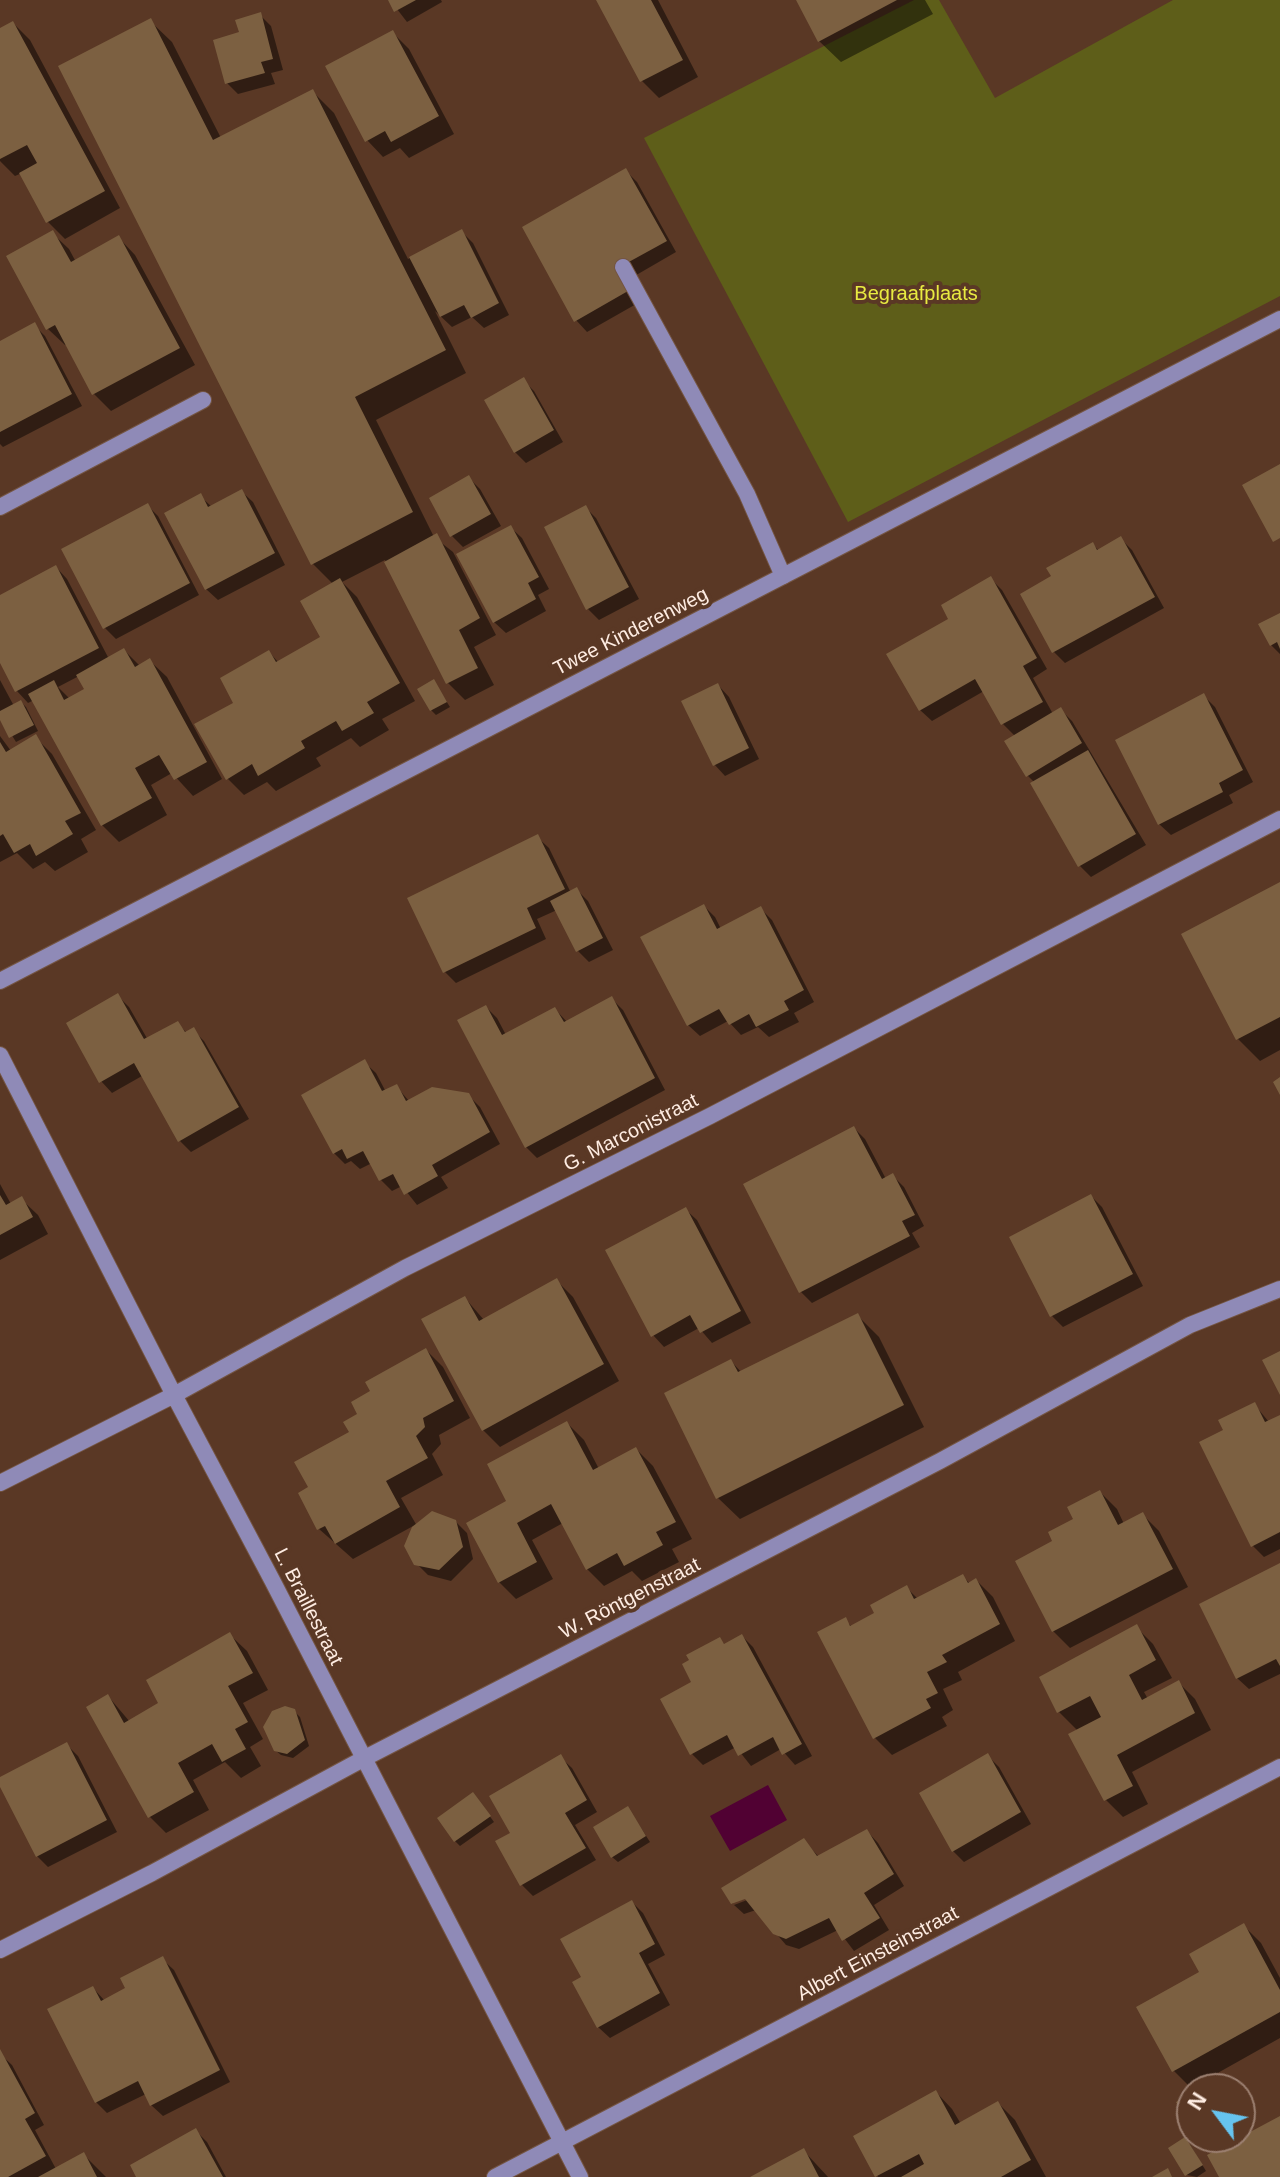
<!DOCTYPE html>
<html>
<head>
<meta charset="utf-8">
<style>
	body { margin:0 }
	#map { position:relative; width:1280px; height:2177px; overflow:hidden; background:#5a3825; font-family:Helvetica,sans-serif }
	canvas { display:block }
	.north { position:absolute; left:1176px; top:2073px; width:80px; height:80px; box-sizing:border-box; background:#5a3825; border:2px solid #9c8071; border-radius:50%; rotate:302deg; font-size:22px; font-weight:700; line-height:32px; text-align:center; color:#feece2 }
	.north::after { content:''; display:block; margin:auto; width:28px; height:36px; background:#66c4ef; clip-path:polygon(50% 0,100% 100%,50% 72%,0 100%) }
</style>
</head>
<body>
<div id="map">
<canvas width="1280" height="2177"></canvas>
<div class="north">N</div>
</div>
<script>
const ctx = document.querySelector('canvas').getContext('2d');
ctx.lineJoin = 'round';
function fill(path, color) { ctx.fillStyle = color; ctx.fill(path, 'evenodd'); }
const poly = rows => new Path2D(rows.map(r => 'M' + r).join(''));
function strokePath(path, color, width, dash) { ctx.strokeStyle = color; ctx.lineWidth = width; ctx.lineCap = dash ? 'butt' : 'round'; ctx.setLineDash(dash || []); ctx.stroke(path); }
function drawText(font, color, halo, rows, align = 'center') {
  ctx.font = font + ' Helvetica,sans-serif'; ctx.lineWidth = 8; ctx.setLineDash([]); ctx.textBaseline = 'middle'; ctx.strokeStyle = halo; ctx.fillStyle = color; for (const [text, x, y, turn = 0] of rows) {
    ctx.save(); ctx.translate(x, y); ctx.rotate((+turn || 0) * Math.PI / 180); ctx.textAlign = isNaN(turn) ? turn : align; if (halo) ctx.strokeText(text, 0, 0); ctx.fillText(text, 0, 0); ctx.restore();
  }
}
fill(poly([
	[914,0,939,0,995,98,1173,0,1280,0,1280,296,848,522,644,138]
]), '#5e5e19');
fill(poly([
	[768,1785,787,1820,730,1851,710,1816]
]), '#510133');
fill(poly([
	[390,0,441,0,442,2,407,22],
	[599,0,658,0,698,77,659,98,642,81],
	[798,0,925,0,933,14,841,62,819,41],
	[260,15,271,26,283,70,271,73,275,84,238,94,227,83,241,33],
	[150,21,172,42,221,138,312,91,334,113,408,259,461,231,473,243,509,315,484,328,472,317,452,327,435,311,466,373,376,420,434,537,453,552,496,635,474,647,494,685,465,700,448,683,385,560,342,582,357,597,415,701,382,719,389,730,360,747,351,738,316,758,321,766,276,791,267,782,244,795,227,778,236,703,269,652,279,663,323,637,333,584,313,564],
	[13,23,30,40,120,208,65,239,48,222,22,173,15,176,0,161,0,30],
	[392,32,409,49,454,134,409,158,400,148,383,157,367,140],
	[625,170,637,182,676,252,626,281,638,303,587,332,576,320],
	[52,233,69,249,76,262,119,238,135,255,195,365,111,411,94,394,67,344,65,345,48,329],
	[34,325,45,336,82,406,3,447,0,444,0,343],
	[523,380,534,391,563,442,526,463,515,452],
	[469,478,480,489,501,526,463,547,452,536,431,499],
	[241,491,253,502,285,565,218,600,206,589,200,496,212,507],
	[147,505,158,516,199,595,116,639,105,628],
	[585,507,596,518,639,599,599,620,588,609],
	[510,527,522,538,549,589,538,595,546,611,506,633,494,622],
	[1121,539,1132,550,1164,608,1065,663,1054,652,1054,577,1093,544,1099,551],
	[56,567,67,579,109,659,124,650,140,666,150,661,167,677,222,779,193,796,172,773,151,785,167,815,119,842,102,825,34,700,28,703,17,691,0,658,0,597],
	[79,676,87,689,70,699,58,687],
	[991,579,1002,590,1047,669,1033,678,1053,714,1061,710,1072,721,1146,845,1091,877,1080,866,1033,784,1035,783,1027,775,1015,736,1003,724,984,691,932,721,920,710,951,619],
	[1280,617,1280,654,1271,645],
	[0,680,14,706,21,702,26,707,38,731,16,742,0,716],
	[434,682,450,707,436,715,431,710],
	[718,685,729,697,759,759,725,776,714,764],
	[1204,696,1215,707,1253,782,1229,795,1233,803,1171,835,1159,824],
	[0,736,11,751,35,737,52,754,96,830,81,839,88,852,55,871,45,862,33,869,17,853,0,862],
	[537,837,549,848,571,893,577,890,588,901,613,950,589,962,578,951,557,910,537,919,546,939,456,983,445,972,410,899],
	[1280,885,1280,1050,1260,1061,1238,1039,1184,935],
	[704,906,715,917,721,929,761,909,772,920,814,1002,794,1013,799,1022,769,1037,758,1027,741,1035,728,1021,700,1036,688,1025],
	[118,996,129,1007,148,1040,177,1023,187,1033,193,1030,204,1041,249,1119,191,1152,180,1141,142,1076,112,1093,101,1081],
	[612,999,623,1010,665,1090,537,1158,526,1147,486,1007,497,1018,506,1035,555,1009,568,1023],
	[364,1062,376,1073,386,1092,396,1086,409,1101,468,1095,480,1107,500,1144,441,1177,448,1188,417,1205,402,1186,392,1191,381,1180,372,1163,360,1169,351,1161,345,1164,334,1153],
	[854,1128,865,1139,886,1179,893,1176,904,1187,924,1226,912,1233,920,1247,812,1303,801,1292,745,1185],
	[0,1184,11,1204,21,1199,38,1215,48,1234,0,1260],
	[1091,1196,1102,1207,1143,1286,1063,1327,1052,1316,1011,1237],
	[685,1209,697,1220,751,1323,712,1343,699,1328,664,1347,653,1335],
	[556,1280,573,1297,619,1381,500,1447,483,1430,465,1298,484,1320],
	[857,1315,879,1337,924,1427,740,1519,718,1498,731,1361,742,1373],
	[426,1350,443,1367,470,1418,439,1435,441,1444,432,1454,443,1475,401,1498,417,1526,455,1521,467,1533,473,1559,451,1581,428,1575,416,1563,415,1525,353,1559,319,1529,311,1488,351,1433,373,1392],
	[1254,1404,1269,1422,1280,1417,1280,1549,1264,1557,1253,1546],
	[567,1423,584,1440,599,1469,636,1449,653,1466,692,1539,672,1549,679,1562,642,1581,632,1571,604,1586,587,1569,563,1523,532,1540,553,1579,516,1599,499,1582,509,1502],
	[1100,1492,1117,1509,1124,1524,1142,1514,1159,1531,1188,1587,1070,1648,1053,1631,1055,1541],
	[1280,1565,1280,1674,1249,1689,1237,1678],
	[963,1576,970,1584,976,1580,993,1597,1015,1641,958,1672,962,1680,943,1689,953,1710,942,1717,947,1726,892,1755,875,1738,845,1620,852,1627,877,1614,907,1588,918,1599],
	[1136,1627,1153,1644,1172,1678,1144,1692,1148,1699,1178,1682,1195,1699,1211,1730,1132,1772,1148,1804,1123,1817,1106,1800,1078,1731,1059,1712],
	[230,1635,247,1651,268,1690,243,1703,263,1739,250,1747,261,1766,241,1778,225,1762,193,1780,209,1810,166,1833,150,1817,108,1696,130,1722,161,1703],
	[742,1636,753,1647,812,1756,795,1765,781,1749,751,1766,736,1747,703,1765,692,1754,720,1640,725,1645],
	[294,1711,300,1717,309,1746,293,1758,281,1755,275,1750],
	[67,1745,78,1756,117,1832,48,1867,37,1856,0,1779],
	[988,1756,999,1767,1031,1824,964,1862,953,1851],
	[560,1757,572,1768,597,1812,575,1825,596,1860,533,1896,522,1885,498,1842,513,1834],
	[478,1800,494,1822,460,1846,455,1841],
	[632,1814,650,1842,618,1862,612,1857],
	[867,1831,878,1843,904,1886,874,1905,889,1930,854,1951,838,1930,799,1949,786,1945,756,1910,744,1914,734,1905,755,1897,733,1901,733,1904,724,1888,804,1841,819,1857],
	[632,1902,643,1913,665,1955,648,1964,670,2005,610,2038,598,2027,583,1978],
	[1244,1926,1261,1943,1280,1978,1280,2038,1191,2088,1174,2071,1139,2008,1202,1973],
	[162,1959,174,1970,230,2082,163,2116,151,2105,146,2094,107,2113,96,2102,93,1988,105,2001,128,1989],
	[0,2054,12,2065,44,2125,35,2130,56,2169,84,2155,106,2177,1,2177],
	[936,2092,952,2109,961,2124,998,2103,1015,2120,1046,2177,878,2177,856,2137],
	[196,2131,207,2142,226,2177,139,2177],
	[1196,2137,1222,2137,1204,2147],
	[1190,2145,1206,2171,1197,2177,1187,2175,1170,2149],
	[804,2151,828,2177,754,2177]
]), '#0007');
fill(poly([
	[388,0,416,0,394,12],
	[596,0,651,0,683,60,640,82],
	[796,0,897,0,818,42],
	[261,12,273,59,261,62,265,73,225,84,213,40,239,32,235,20],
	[151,18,213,140,313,89,446,350,355,397,413,512,311,565,58,66],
	[13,21,105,191,46,223,19,173,37,163,27,145,0,159,0,28],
	[393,30,439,116,391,142,385,131,365,142,325,66],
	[626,168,667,241,616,269,628,291,574,322,522,227],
	[462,229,499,303,471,318,464,305,440,317,409,257],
	[53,230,71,262,119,235,180,348,92,395,55,325,46,330,6,256],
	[35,322,72,394,0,432,0,341],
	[524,377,554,430,514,453,484,400],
	[1280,464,1280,538,1273,542,1242,485],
	[469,475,491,514,450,537,429,498],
	[242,489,275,553,205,590,164,513,201,493,208,507],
	[148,503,190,583,103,629,61,549],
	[586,505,629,587,586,610,544,527],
	[511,525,539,577,528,583,536,599,493,623,456,554],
	[437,533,480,618,459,630,478,668,446,684,384,562],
	[1121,536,1155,597,1052,653,1020,594,1051,576,1046,568,1093,542,1097,550],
	[56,565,99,648,15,692,0,663,0,595],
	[991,576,1037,658,1023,666,1043,702,1001,725,975,679,919,711,886,654,948,619,941,605],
	[340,578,400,683,367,702,374,713,342,731,336,721,301,741,305,748,258,776,252,764,226,780,194,724,233,703,220,678,269,650,276,662,320,637,300,601],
	[1280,613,1280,649,1277,642,1270,646,1258,624],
	[124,648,135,667,150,658,207,762,174,780,159,755,135,768,152,798,101,826,28,694,54,680,64,700,84,689,76,675],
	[434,679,447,702,430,711,417,689],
	[718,683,749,748,713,766,681,701],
	[1204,693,1243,770,1219,783,1223,792,1158,825,1115,740],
	[21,700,34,725,9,738,0,720,0,711],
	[1061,707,1082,743,1026,777,1004,741],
	[36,734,81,813,65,821,73,834,36,856,30,844,14,853,3,834,0,836,0,742,6,752],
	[1088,750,1136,834,1078,867,1030,783],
	[538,834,565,889,527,908,536,928,443,973,407,898],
	[1280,882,1280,1017,1236,1040,1181,934],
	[577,887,603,938,576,952,550,901],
	[704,904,717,929,761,906,804,990,784,1001,789,1010,756,1027,749,1014,729,1025,719,1009,687,1026,640,937],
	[118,993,144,1039,178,1021,185,1032,194,1027,239,1107,178,1142,134,1063,99,1083,66,1023],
	[612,996,655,1078,525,1148,457,1020,486,1005,502,1035,555,1007,564,1022],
	[365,1059,382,1091,397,1084,406,1101,432,1087,469,1093,490,1132,432,1165,438,1176,404,1195,393,1174,379,1181,363,1151,347,1159,342,1149,333,1154,301,1095],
	[1280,1077,1280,1095,1273,1082],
	[854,1126,882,1179,893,1173,915,1215,902,1221,910,1236,799,1293,743,1184],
	[1091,1194,1133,1274,1050,1317,1009,1237],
	[0,1195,6,1205,22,1196,33,1217,0,1235],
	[686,1207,741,1311,700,1333,690,1315,651,1337,605,1250],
	[557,1278,604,1364,482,1431,421,1319,465,1296,479,1321],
	[858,1313,904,1405,716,1499,664,1393,731,1359,738,1372],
	[426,1348,454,1401,423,1418,425,1427,416,1436,428,1458,386,1481,400,1507,335,1544,325,1526,317,1530,298,1493,308,1487,294,1462,349,1432,343,1422,357,1414,351,1402,370,1391,365,1382],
	[1280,1351,1280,1395,1262,1360],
	[1255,1402,1265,1422,1280,1415,1280,1532,1251,1547,1199,1442,1223,1430,1218,1420],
	[567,1421,593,1470,636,1447,676,1522,656,1532,663,1545,624,1566,617,1553,586,1570,551,1504,517,1523,537,1562,498,1583,466,1523,506,1501,487,1464],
	[1100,1490,1118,1525,1143,1512,1173,1569,1052,1632,1015,1561,1052,1541,1048,1532,1073,1519,1067,1507],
	[432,1511,456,1520,463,1547,439,1570,414,1565,404,1546,412,1527],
	[1280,1563,1280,1666,1276,1659,1236,1679,1199,1604],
	[963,1574,968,1583,976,1578,1000,1624,942,1655,947,1662,927,1672,938,1693,926,1699,931,1708,873,1739,817,1632,846,1617,850,1626,874,1613,870,1605,907,1585,914,1599],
	[1137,1624,1156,1660,1129,1675,1142,1700,1179,1680,1195,1713,1117,1755,1133,1786,1104,1801,1068,1734,1101,1717,1090,1696,1057,1713,1039,1677],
	[230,1632,253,1673,228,1686,248,1722,235,1729,246,1749,222,1762,212,1744,178,1763,194,1792,148,1818,86,1707,108,1694,124,1723,158,1703,146,1680],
	[742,1634,802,1744,782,1755,773,1737,738,1756,727,1735,690,1755,660,1699,691,1682,682,1664,689,1660,686,1655,720,1637,724,1644],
	[285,1706,295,1709,305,1740,287,1754,274,1751,263,1727,272,1711],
	[67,1742,107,1820,36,1857,0,1787,0,1777],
	[988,1753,1021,1812,952,1852,919,1793],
	[561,1754,587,1800,565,1813,586,1848,520,1886,495,1841,510,1833,489,1796],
	[473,1792,491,1816,454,1842,437,1818],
	[628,1806,646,1836,611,1858,593,1827],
	[867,1829,894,1874,864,1893,880,1918,842,1941,829,1918,786,1939,773,1934,745,1899,731,1904,721,1888,804,1838,817,1856],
	[632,1900,655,1944,639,1953,660,1993,597,2028,572,1982,581,1977,560,1939],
	[1244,1923,1280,1990,1280,2012,1172,2072,1136,2007,1199,1972,1189,1954],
	[163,1956,220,2070,150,2106,138,2081,95,2103,47,2009,93,1986,101,2001,125,1988,120,1978],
	[0,2049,35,2113,25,2119,46,2156,8,2177,0,2177],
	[936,2090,955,2125,998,2101,1031,2160,1001,2177,901,2177,924,2164,919,2154,875,2177,853,2136],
	[1192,2094,1192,2133,1176,2102],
	[1280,2116,1280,2177,1219,2177,1207,2155],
	[196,2128,223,2177,136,2177,130,2165],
	[1185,2137,1203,2165,1185,2176,1168,2148],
	[804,2148,819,2177,750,2177],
	[84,2152,97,2177,38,2177],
	[1168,2168,1172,2177,1152,2177]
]), '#7c6041');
const service = poly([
	[623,267,747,494,783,576]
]);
const minor = poly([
	[0,507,203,400],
	[0,1055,174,1395,272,1580,580,2177],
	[0,1483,174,1395,405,1268,710,1116,1280,819],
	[0,1950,152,1873,363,1759,940,1461,1190,1325,1280,1289],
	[495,2177,1280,1767]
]);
const tertiary = poly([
	[0,981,1280,319]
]);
strokePath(service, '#745543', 18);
strokePath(minor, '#745543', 18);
strokePath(tertiary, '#745543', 18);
strokePath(service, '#8f8ab7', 16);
strokePath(minor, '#8f8ab7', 16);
strokePath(tertiary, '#8f8ab7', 16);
drawText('20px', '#e8ea41', '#5a3825', [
	["Begraafplaats",916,294]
]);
drawText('20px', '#feece2', '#5a3825', [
	["Twee Kinderenweg",631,632,-27],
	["G. Marconistraat",631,1133,-27],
	["W. Röntgenstraat",630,1599,-27],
	["L. Braillestraat",308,1607,63],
	["Albert Einsteinstraat",878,1954,-28]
]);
</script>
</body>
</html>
